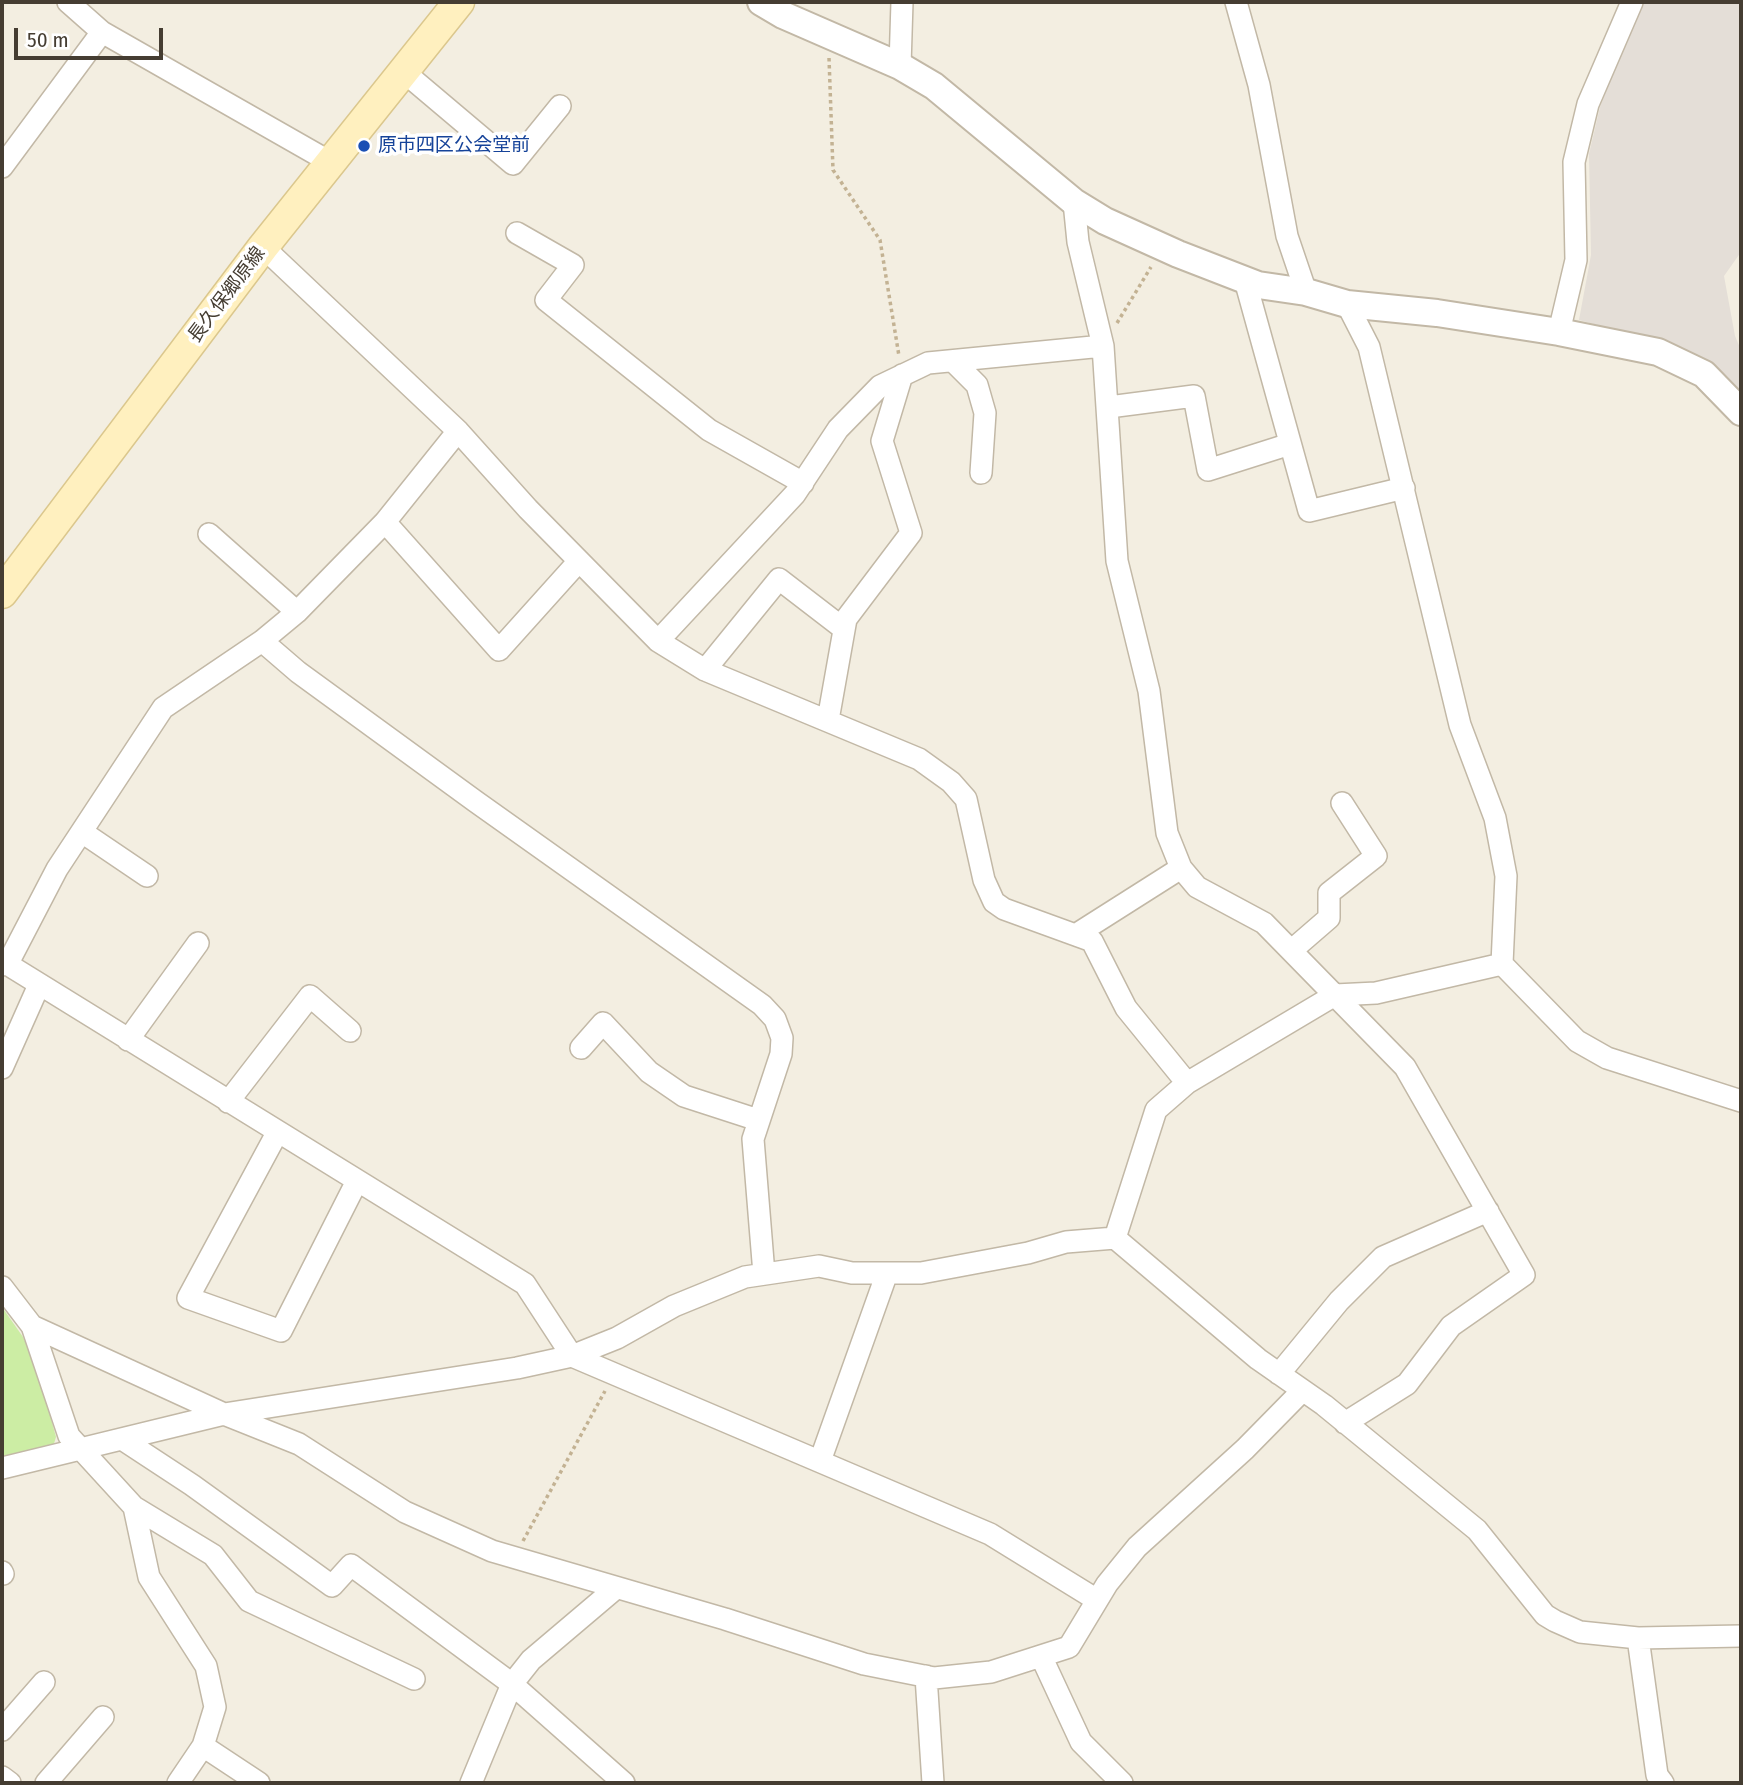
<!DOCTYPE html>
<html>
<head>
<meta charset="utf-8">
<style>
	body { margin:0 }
	#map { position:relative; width:1743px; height:1785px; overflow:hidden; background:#f3eee1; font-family:"Fira Sans Condensed",sans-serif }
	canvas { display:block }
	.frame { position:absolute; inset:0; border:4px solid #453d32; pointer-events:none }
	.scale { position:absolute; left:14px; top:28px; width:149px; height:32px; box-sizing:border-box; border:4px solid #453d32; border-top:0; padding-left:9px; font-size:21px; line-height:24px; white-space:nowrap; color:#453d32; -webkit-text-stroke:5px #fff; paint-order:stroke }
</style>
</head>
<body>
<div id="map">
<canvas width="1743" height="1785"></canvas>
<div class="frame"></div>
<div class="scale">50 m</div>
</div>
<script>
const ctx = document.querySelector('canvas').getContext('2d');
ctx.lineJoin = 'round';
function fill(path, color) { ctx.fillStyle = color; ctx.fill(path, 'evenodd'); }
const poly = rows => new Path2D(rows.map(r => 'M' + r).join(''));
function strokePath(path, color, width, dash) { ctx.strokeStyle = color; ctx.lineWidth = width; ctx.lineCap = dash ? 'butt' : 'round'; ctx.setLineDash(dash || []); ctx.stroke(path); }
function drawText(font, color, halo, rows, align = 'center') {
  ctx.font = font + ' "Fira Sans Condensed","Noto Sans JP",sans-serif'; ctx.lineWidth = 7; ctx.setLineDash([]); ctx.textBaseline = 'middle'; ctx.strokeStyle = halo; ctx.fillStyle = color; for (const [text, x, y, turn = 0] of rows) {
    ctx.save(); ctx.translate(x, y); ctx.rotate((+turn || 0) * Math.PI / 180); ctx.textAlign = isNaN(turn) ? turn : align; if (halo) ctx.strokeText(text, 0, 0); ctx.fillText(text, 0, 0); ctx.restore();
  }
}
fill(poly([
	[1641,2,1741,2,1741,252,1724,276,1735,336,1741,350,1741,398,1671,345,1579,320,1591,255,1589,154,1600,107]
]), '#e4ded7');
fill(poly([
	[2,1307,23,1337,37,1367,56,1437,53,1447,2,1458]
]), '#cceda4');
const minor = poly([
	[68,2,102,32,330,162],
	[1236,2,1259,85,1287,236,1306,292],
	[900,66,902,2],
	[404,72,513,164,560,106],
	[2,167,102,32],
	[1074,202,1078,242,1103,346,1117,561,1149,691,1167,833,1181,868,1197,887,1264,923,1405,1067,1524,1275,1451,1326,1407,1384,1345,1423],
	[517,233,573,265,546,300,709,430,803,483],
	[263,247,458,431,528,509,658,641,705,670,919,759,951,782,966,799,984,880,994,902,1004,909,1092,941,1126,1008,1187,1083],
	[1245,280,1309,511,1404,488],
	[1347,304,1369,347,1460,725,1495,818,1506,876,1502,964,1577,1041,1607,1058,1741,1101],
	[1559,332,1576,260,1574,162,1588,104,1632,2],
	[953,361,977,385,985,413,981,473],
	[1109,407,1194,396,1208,470,1290,444],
	[385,522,499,650,579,561],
	[209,534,297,612],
	[262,641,298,672,475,801,762,1005,775,1019,782,1038,781,1054,753,1139,764,1274],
	[658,641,795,494,838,429,880,386,928,363,1103,346],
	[705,670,779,579,844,629],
	[828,720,846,619,911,533,882,441,902,375],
	[82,832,147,876],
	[1077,934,1181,868],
	[1292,950,1329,918,1329,893,1376,856,1342,803],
	[2,961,525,1284,572,1356,990,1534,1097,1600],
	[7,965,57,869,163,708,262,641,297,612,385,522,458,431],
	[128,1040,198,943],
	[581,1048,603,1023,649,1072,684,1096,758,1120],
	[2,1068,39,985],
	[228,1102,310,996,350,1031],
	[277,1133,188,1298,281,1331,357,1181],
	[1115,1238,1156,1110,1187,1083,1335,995,1376,993,1502,964],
	[2,1287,32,1326,69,1436,134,1507,149,1577,206,1666,215,1707,203,1746,178,1783],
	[32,1326,224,1414,299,1444,405,1512,492,1551,725,1619,864,1664,934,1678,991,1672,1069,1647,1107,1584,1137,1547,1245,1449,1302,1391],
	[1279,1374,1339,1301,1383,1257,1488,1211],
	[122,1439,192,1485,332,1586,351,1565,512,1684,624,1783],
	[820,1461,887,1273],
	[2,1468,224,1414,517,1368,572,1356,617,1338,674,1306,745,1277,819,1266,852,1273,921,1273,1028,1253,1066,1242,1115,1238,1258,1359,1324,1405,1477,1530,1545,1615,1555,1621,1580,1632,1638,1638,1741,1636],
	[134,1507,213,1555,249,1601,414,1679],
	[2,1572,3,1574],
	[1638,1638,1657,1775,1663,1783],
	[1041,1656,1081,1742,1122,1783],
	[926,1676,933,1783],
	[2,1730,44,1682],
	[203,1746,259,1783],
	[2,1777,10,1783],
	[46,1783,103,1717],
	[471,1783,512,1684,531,1660,616,1588]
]);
const tertiary = poly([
	[761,2,783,15,900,66,934,86,1074,202,1105,221,1178,254,1258,285,1306,292,1347,304,1437,313,1559,332,1658,352,1704,374,1741,412]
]);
const secondary = poly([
	[2,593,263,247,459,2]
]);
strokePath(minor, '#c2b8a6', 24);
strokePath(tertiary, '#c2b8a6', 30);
strokePath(secondary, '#dbc78d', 33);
strokePath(poly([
	[829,58,833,170,880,240,899,356],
	[1117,323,1151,267],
	[523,1541,605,1391]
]), '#c3b293', 3.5, [3.5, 3.5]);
strokePath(minor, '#fff', 21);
strokePath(tertiary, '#fff', 26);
strokePath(secondary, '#fff0bf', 30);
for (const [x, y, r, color] of [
	[364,146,7,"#1a4fb4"]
]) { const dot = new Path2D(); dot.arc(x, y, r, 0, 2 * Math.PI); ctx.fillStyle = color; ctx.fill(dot); strokePath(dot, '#fff', 2.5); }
drawText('19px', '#164399', '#fff', [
	["原市四区公会堂前",378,146]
], 'left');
drawText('19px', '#453d32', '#fff', [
	["長久保郷原線",227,295,-53]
]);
</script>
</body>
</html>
